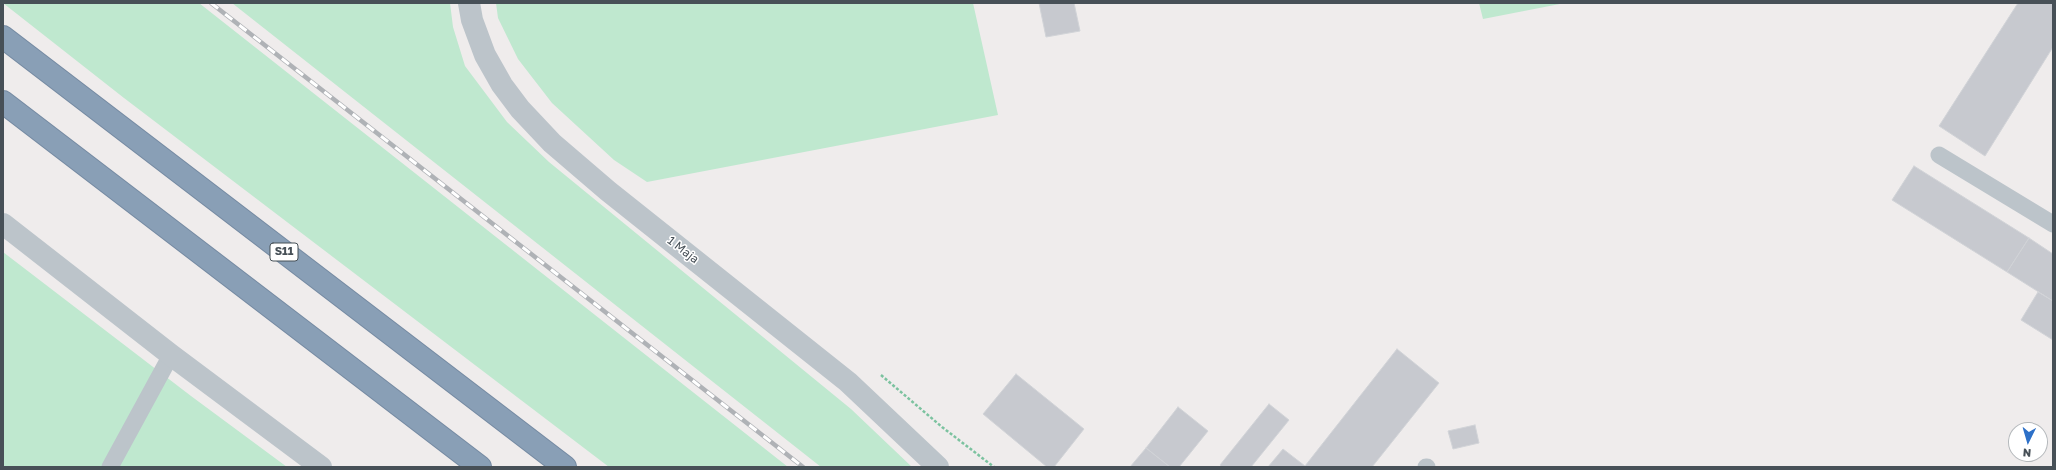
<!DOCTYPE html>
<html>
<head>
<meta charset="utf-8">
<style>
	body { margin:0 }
	#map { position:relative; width:2056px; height:470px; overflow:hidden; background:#efecec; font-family:"Golos Text",sans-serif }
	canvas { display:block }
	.frame { position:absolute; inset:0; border:4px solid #475057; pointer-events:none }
	.north { position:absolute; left:2008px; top:422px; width:40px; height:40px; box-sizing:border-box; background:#fff; border:1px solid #b5b9bc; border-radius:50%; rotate:185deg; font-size:11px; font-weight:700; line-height:16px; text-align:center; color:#475057 }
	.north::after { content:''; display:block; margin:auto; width:14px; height:18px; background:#2d70c8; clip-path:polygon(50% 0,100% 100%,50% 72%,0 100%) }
</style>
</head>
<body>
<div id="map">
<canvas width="2056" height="470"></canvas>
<div class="frame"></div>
<div class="north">N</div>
</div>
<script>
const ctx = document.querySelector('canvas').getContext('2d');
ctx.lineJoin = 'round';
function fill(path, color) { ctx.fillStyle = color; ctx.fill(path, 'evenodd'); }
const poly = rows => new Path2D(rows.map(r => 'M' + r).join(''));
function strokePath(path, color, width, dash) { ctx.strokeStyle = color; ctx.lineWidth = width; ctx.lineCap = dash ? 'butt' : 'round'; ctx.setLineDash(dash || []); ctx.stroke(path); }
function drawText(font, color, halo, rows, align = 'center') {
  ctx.font = font + ' "Golos Text",sans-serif'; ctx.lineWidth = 3; ctx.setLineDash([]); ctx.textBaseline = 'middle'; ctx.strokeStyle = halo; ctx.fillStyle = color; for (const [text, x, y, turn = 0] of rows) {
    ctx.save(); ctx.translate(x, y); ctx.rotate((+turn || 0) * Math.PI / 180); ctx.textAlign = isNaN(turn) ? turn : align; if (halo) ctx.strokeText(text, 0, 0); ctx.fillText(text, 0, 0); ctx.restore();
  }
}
fill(poly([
	[3,3,199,3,788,467,609,467,124,98],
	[232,3,450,3,453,27,465,66,507,122,549,162,851,409,912,467,821,467],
	[496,3,973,3,998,115,647,182,614,160,552,103,518,59,498,18],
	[1479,3,1565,3,1483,19],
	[3,252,191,396,287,467,3,467]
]), '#bfe8cf');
const building = poly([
	[1039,3,1074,3,1080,31,1046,37,1039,3],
	[2018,3,2053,3,2053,47,1985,156,1939,126,2018,3],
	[1914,166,2029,238,2007,272,1892,200,1914,166],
	[2029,238,2053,254,2053,301,2007,272,2029,238],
	[2038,292,2053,301,2053,340,2021,320,2038,292],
	[1397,349,1439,383,1372,467,1268,467,1283,449,1305,466,1397,349],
	[1016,374,1084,429,1054,467,1047,467,983,414,1016,374],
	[1269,404,1289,420,1251,467,1222,467,1220,465,1269,404],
	[1178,407,1208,431,1179,467,1170,467,1146,448,1178,407],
	[1475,425,1479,443,1453,449,1448,431,1475,425],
	[1146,448,1170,467,1130,467,1146,448]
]);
fill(building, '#c7c9cf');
strokePath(building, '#d1d3d7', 1);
const highway = poly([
	[3,37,565,467],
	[3,102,480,467]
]);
strokePath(highway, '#758aa2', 24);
strokePath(poly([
	[881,375,942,427,994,467]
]), '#7bc29f', 2.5, [3, 2]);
strokePath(poly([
	[1939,155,2053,224],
	[110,467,171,355],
	[1426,467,1427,467]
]), '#bcc4ca', 17);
strokePath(poly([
	[469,3,472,20,485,55,502,85,520,109,552,143,608,191,848,382,938,467],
	[3,224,171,355,321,467]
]), '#bcc4ca', 22);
strokePath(highway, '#899fb6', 22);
const rail = poly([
	[211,3,803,467]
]);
strokePath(rail, '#afb2b6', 4.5);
strokePath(rail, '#fff', 3, [9]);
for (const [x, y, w] of [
	[284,252,28]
]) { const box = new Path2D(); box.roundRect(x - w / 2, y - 9, w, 18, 3); ctx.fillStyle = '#fff'; ctx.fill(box); strokePath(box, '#475057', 1); }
drawText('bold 11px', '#475057', null, [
	["S11",284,252]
]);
drawText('12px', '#475057', '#fff', [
	["1 Maja",683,250,38]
]);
</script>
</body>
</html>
